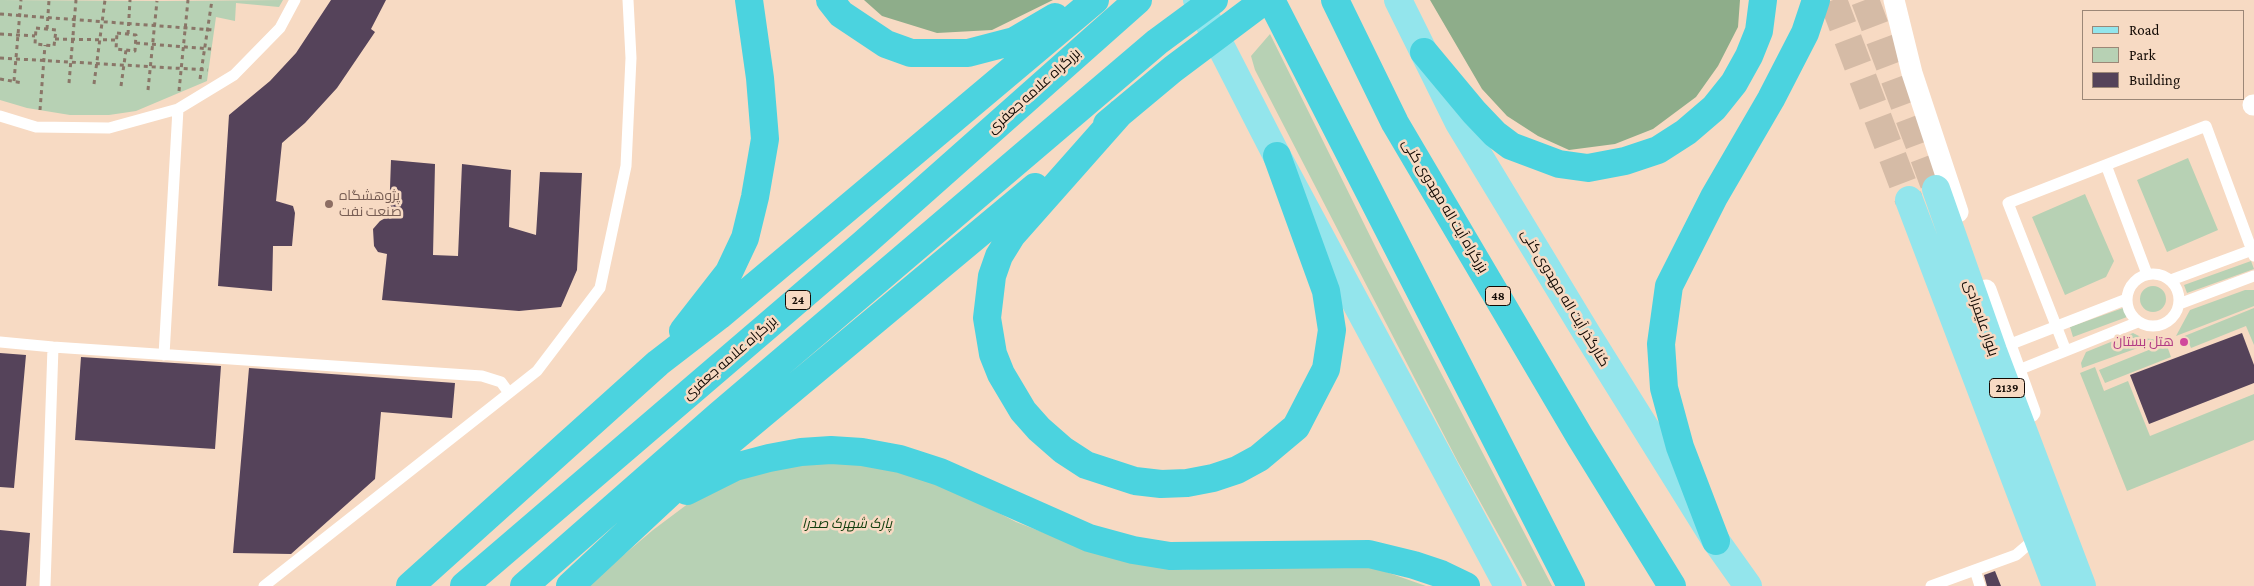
<!DOCTYPE html>
<html>
<head>
<meta charset="utf-8">
<style>
	body { margin:0 }
	#map { position:relative; width:2254px; height:586px; overflow:hidden; background:#f7dac3; font-family:"Crimson Pro",serif }
	canvas { display:block }
	.legend { position:absolute; left:2082px; top:10px; width:162px; height:90px; box-sizing:border-box; background:#f7dac3; border:1px solid #9c8777; margin:0; padding:6px 9px; list-style:none; font-size:15px; color:#130a04 }
	.legend li { display:flex; align-items:center; gap:10px; height:25px }
	.legend b { width:25px; border:1px solid #9c8777 }
</style>
</head>
<body>
<div id="map">
<canvas width="2254" height="586"></canvas>
<ul class="legend">
<li><b style="height:6px;background:#93e5ec"></b>Road</li>
<li><b style="height:14px;background:#b7d1b4"></b>Park</li>
<li><b style="height:14px;background:#55435a"></b>Building</li>
</ul>
</div>
<script>
const ctx = document.querySelector('canvas').getContext('2d');
ctx.lineJoin = 'round';
function fill(path, color) { ctx.fillStyle = color; ctx.fill(path, 'evenodd'); }
const poly = rows => new Path2D(rows.map(r => 'M' + r).join(''));
function strokePath(path, color, width, dash) { ctx.strokeStyle = color; ctx.lineWidth = width; ctx.lineCap = dash ? 'butt' : 'round'; ctx.setLineDash(dash || []); ctx.stroke(path); }
function drawText(font, color, halo, rows, align = 'center') {
  ctx.font = font + ' "Crimson Pro",Cairo,serif'; ctx.lineWidth = 5; ctx.setLineDash([]); ctx.textBaseline = 'middle'; ctx.strokeStyle = halo; ctx.fillStyle = color; for (const [text, x, y, turn = 0] of rows) {
    ctx.save(); ctx.translate(x, y); ctx.rotate((+turn || 0) * Math.PI / 180); ctx.textAlign = isNaN(turn) ? turn : align; if (halo) ctx.strokeText(text, 0, 0); ctx.fillText(text, 0, 0); ctx.restore();
  }
}
fill(poly([
	[0,0,164,1,283,0,279,7,236,3,235,21,216,17,207,81,136,111,109,115,70,115,27,108,0,100],
	[1270,34,1379,254,1552,586,1527,586,1458,462,1255,70,1251,56],
	[2188,158,2218,230,2167,252,2137,180],
	[2085,194,2114,261,2106,277,2065,295,2032,217],
	[2251,261,2254,269,2187,293,2184,285],
	'2140 299a13 13 0 1 1 26 0a13 13 0 1 1-26 0Z',
	[2245,290,2254,290,2254,306,2176,336,2190,310],
	[2123,308,2127,317,2073,337,2070,327],
	[2254,308,2254,345,2246,326,2191,348,2188,341,2182,337],
	[2133,333,2143,338,2160,340,2082,368,2081,363,2086,352],
	[2166,343,2171,357,2105,383,2099,370],
	[2095,367,2104,391,2128,381,2150,436,2254,394,2254,440,2127,491,2080,373],
	[846,460,890,465,957,491,1016,522,1105,556,1182,570,1265,565,1372,567,1426,586,587,586,653,530,697,497,763,468]
]), '#b7d1b4');
fill(poly([
	[864,0,1053,0,992,30,937,33,882,16],
	[1430,0,1740,0,1738,27,1718,66,1696,97,1653,129,1615,144,1569,150,1538,136,1507,116,1482,89]
]), '#8ead8a');
fill(poly([
	[331,0,386,0,371,29,375,32,337,88,305,123,282,143,276,201,293,206,295,213,292,246,273,246,272,291,218,286,229,115,270,81,296,53],
	[391,160,435,164,433,255,458,256,462,164,511,170,509,227,536,235,540,172,582,173,577,270,561,307,519,311,382,300,387,254,378,252,374,246,373,229,380,221,389,216],
	[2242,333,2254,365,2254,383,2149,424,2130,375],
	[0,353,26,355,14,488,0,487],
	[81,357,221,366,215,449,75,440],
	[249,368,455,383,452,418,381,412,375,479,291,554,233,553],
	[0,530,30,533,26,586,0,586],
	[1995,571,2001,586,1987,586,1984,575]
]), '#55435a');
strokePath(poly([
	[1833,0,1909,200],
	[1865,0,1936,189]
]), '#d5bba6', 28, [28, 14]);
strokePath(poly([
	[0,14,214,30],
	[36,28,56,30,54,46,35,44,36,28],
	[47,29,49,0],
	[117,33,136,35,135,51,116,49,117,33],
	[0,34,35,36],
	[128,34,130,0],
	[55,39,116,40],
	[136,43,211,49],
	[0,58,208,70],
	[0,79,23,83],
	[200,79,212,0],
	[14,81,21,0],
	[69,83,76,0],
	[94,84,105,0],
	[121,86,126,50],
	[148,90,157,1],
	[179,91,188,0],
	[40,110,45,45]
]), '#8a7668', 3, [4, 4]);
strokePath(poly([
	[0,116,36,127,109,128,178,109,234,75,280,28,295,0],
	[2106,165,2147,274],
	'2127 300a26 26 0 1 1 52 0a26 26 0 1 1-52 0Z',
	[2171,280,2252,250],
	[2179,304,2254,276],
	[0,342,53,347,482,376,501,382,509,393],
	[2006,346,2127,299],
	[2066,351,2008,203,2206,126,2254,256],
	[164,355,178,109],
	[2016,371,2138,322],
	[1975,570,1980,586],
	[45,586,53,347],
	[264,586,537,371,600,288,626,166,631,58,628,0],
	[1931,586,2016,555,2037,537]
]), '#fff', 11);
strokePath(poly([
	[1894,0,1912,73,1958,212],
	[2253,105,2254,105],
	[1986,290,2030,412]
]), '#fff', 21);
strokePath(poly([
	[1197,0,1277,156,1508,586],
	[1398,0,1459,123,1587,334,1716,541,1748,586],
	[1936,189,1993,351,2082,586],
	[1909,200,2056,586]
]), '#93e5ec', 28);
strokePath(poly([
	[830,0,841,14,886,44,911,53,968,53,1014,41,1055,17],
	[1271,0,1571,586],
	[1335,0,1395,123,1580,437,1672,586],
	[1424,52,1474,112,1495,134,1511,146,1559,164,1588,168,1625,161,1658,150,1686,132,1714,108,1734,83,1749,56,1759,31,1763,0],
	[1120,113,1012,235,999,256,992,276,987,318,993,354,1001,374,1023,411,1039,429,1063,450,1086,465,1135,481,1161,484,1187,483,1213,478,1237,470,1259,458,1296,427,1326,369,1332,330,1326,291,1277,156],
	[1107,124,1173,69,1265,0],
	[683,331,729,272,745,238,755,197,765,139,760,78,749,0],
	[687,491,735,467,769,458,801,452,831,450,862,452,900,459,940,472,1089,538,1133,550,1170,556,1369,554,1414,565,1441,574,1466,586],
	[1716,541,1680,447,1664,388,1661,344,1669,286,1714,197,1771,99,1805,33,1816,0],
	[410,586,658,363,719,316,1095,0],
	[464,586,863,244,1138,0],
	[524,586,719,415,1157,42,1214,0],
	[570,586,687,477,1035,187]
]), '#4bd3df', 28);
for (const [x, y, r, color] of [
	[329,204,5,"#8d6e63"],
	[2184,342,5,"#d1479c"]
]) { const dot = new Path2D(); dot.arc(x, y, r, 0, 2 * Math.PI); ctx.fillStyle = color; ctx.fill(dot); strokePath(dot, '#f7dac3', 2); }
for (const [x, y, w] of [
	[1498,296,25],
	[798,300,25],
	[2007,388,35]
]) { const box = new Path2D(); box.roundRect(x - w / 2, y - 9.5, w, 19, 4); ctx.fillStyle = '#f7dac3'; ctx.fill(box); strokePath(box, '#130a04', 1); }
drawText('bold 12px', '#130a04', null, [
	["48",1498,296],
	["24",798,300],
	["2139",2007,388]
]);
drawText('14px', '#130a04', '#f7dac3', [
	["بزرگراه علامه جعفری",1034,91,-42],
	["بزرگراه آیت اله مهدوی کنی",1445,206,59],
	["کنارگذر آیت اله مهدوی کنی",1565,298,59],
	["بلوار علیمرادی",1981,318,71],
	["بزرگراه علامه جعفری",730,358,-41]
]);
drawText('14px', '#785e54', '#f7dac3', [
	["پژوهشگاه",339,196],
	["صنعت نفت",339,212]
], 'left');
drawText('14px', '#b23c85', '#f7dac3', [
	["هتل بستان",2174,342]
], 'right');
drawText('italic 14px', '#123f0e', '#f7dac3', [
	["پارک شهرک صدرا",847,524]
]);
</script>
</body>
</html>
